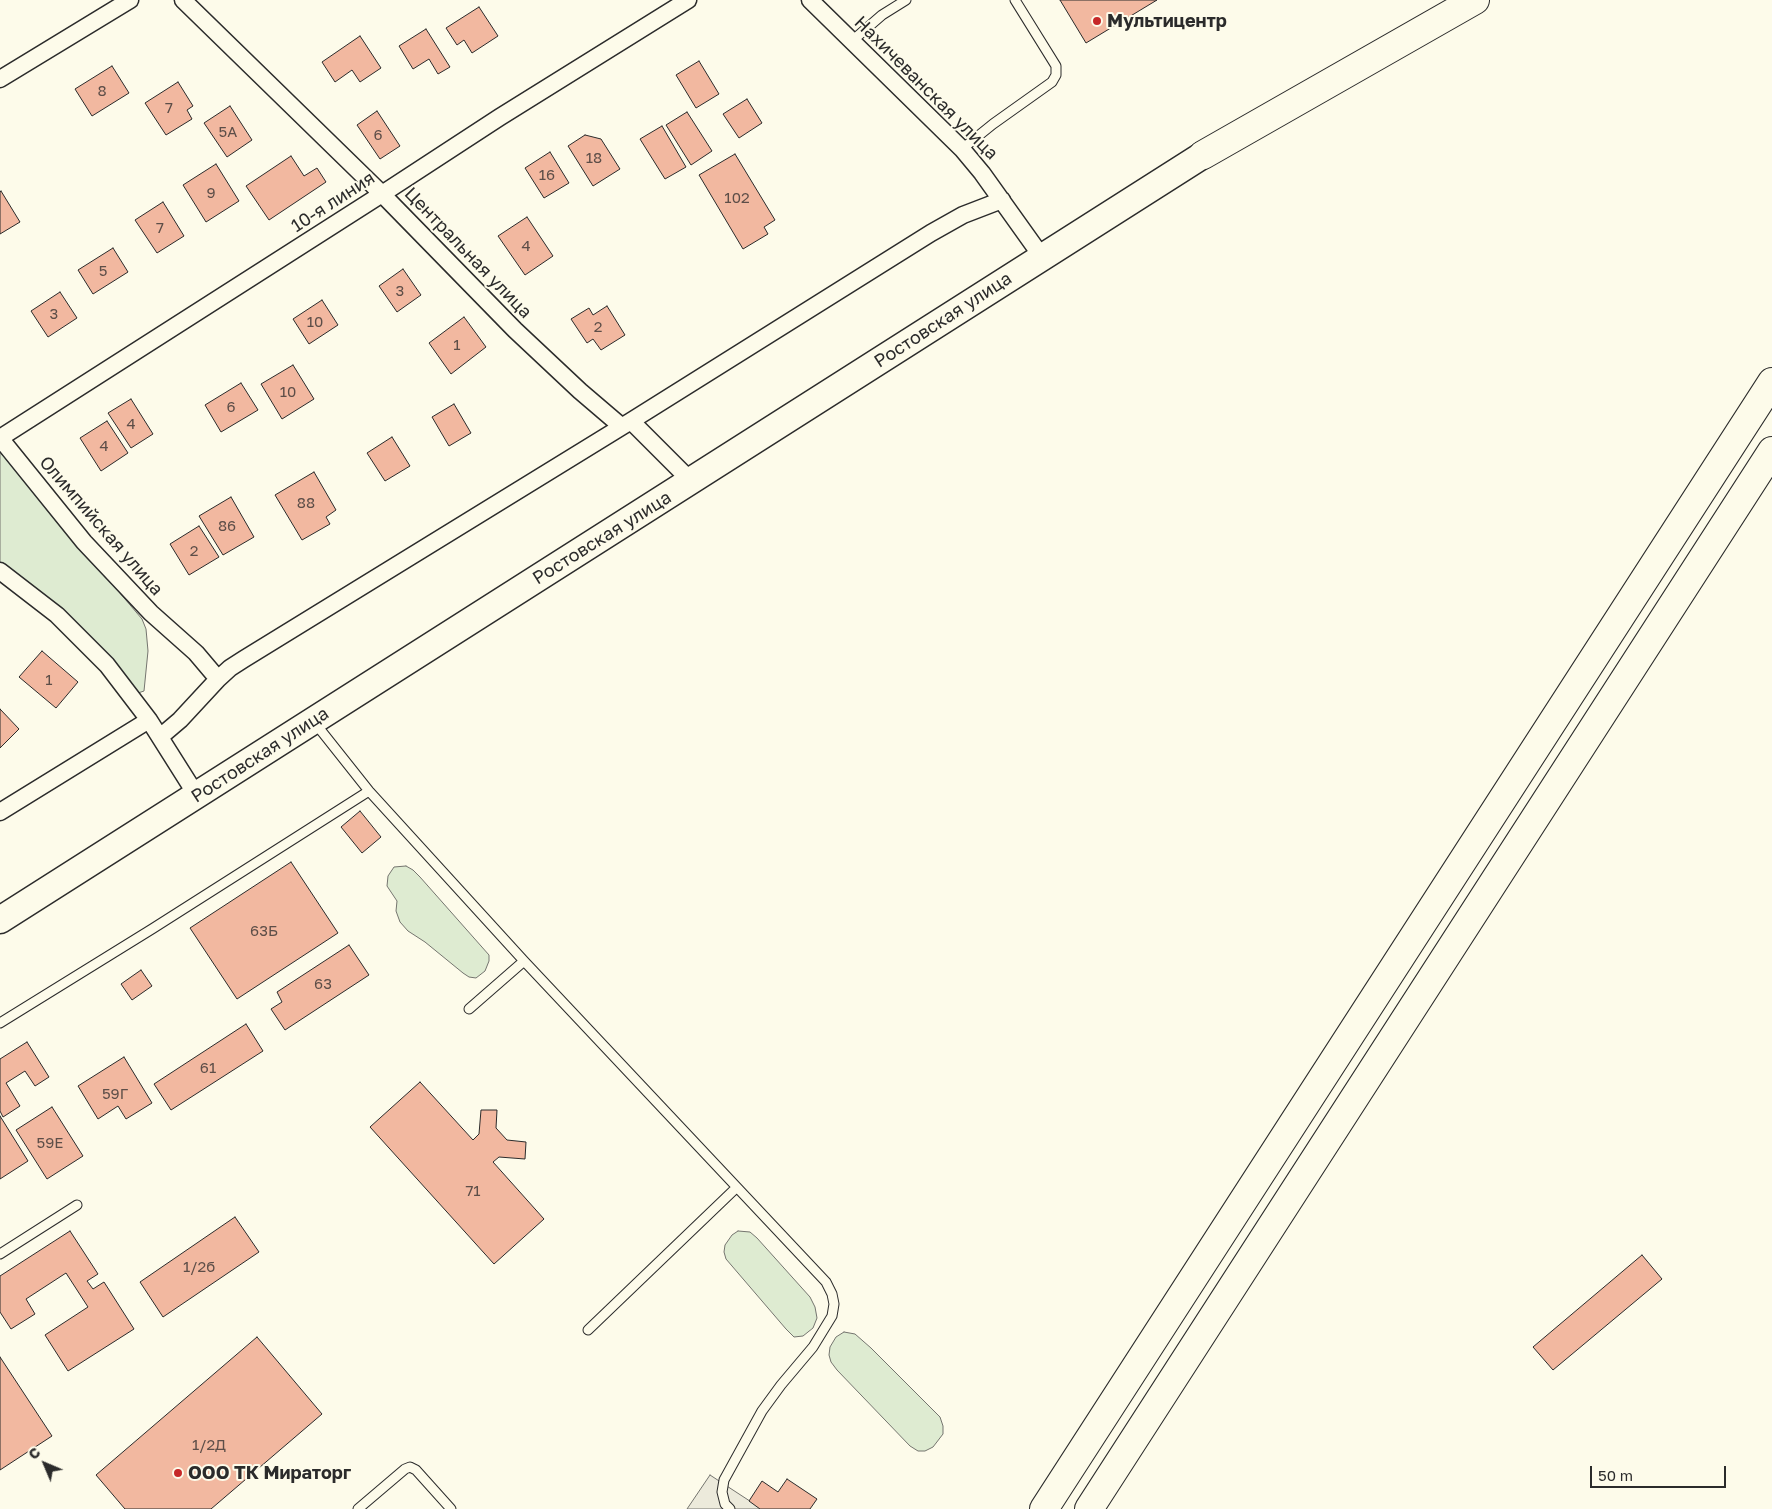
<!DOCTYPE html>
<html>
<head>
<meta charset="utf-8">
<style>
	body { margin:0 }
	#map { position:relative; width:1772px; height:1509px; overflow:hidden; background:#fdfbea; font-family:"Golos Text",sans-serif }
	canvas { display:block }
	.north { position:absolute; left:20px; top:1439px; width:50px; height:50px; -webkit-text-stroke:4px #fdfbea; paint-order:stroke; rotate:315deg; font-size:14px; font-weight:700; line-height:20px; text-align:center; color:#2b2b2b }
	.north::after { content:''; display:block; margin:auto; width:18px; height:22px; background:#2b2b2b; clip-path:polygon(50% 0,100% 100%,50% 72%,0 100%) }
	.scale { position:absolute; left:1590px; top:1466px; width:136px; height:22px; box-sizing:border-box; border:2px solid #2b2b2b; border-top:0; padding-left:6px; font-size:15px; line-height:18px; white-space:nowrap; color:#2b2b2b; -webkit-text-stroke:4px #fdfbea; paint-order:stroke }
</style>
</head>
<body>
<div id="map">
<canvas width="1772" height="1509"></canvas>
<div class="north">С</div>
<div class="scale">50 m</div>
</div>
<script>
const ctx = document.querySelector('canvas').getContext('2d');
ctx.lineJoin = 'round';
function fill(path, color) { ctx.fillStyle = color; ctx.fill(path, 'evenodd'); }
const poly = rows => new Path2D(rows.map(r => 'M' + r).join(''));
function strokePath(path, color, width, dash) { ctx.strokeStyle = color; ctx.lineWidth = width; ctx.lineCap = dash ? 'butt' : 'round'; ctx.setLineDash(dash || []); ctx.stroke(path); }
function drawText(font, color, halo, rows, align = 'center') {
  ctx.font = font + ' "Golos Text",sans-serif'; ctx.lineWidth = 4; ctx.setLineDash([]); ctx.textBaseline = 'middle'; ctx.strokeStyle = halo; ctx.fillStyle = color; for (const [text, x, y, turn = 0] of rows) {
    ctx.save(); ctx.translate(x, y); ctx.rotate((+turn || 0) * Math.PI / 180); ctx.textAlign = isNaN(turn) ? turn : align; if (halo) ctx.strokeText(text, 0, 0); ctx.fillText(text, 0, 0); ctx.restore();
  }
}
const green = poly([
	[0,452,142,619,146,629,148,651,144,691,138,693,0,564,0,452],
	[406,866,413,870,420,877,489,955,489,961,485,971,476,978,469,977,463,973,425,942,408,931,400,922,396,911,397,901,387,886,388,876,394,867,406,866],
	[738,1231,750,1232,757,1238,810,1297,815,1307,817,1318,813,1328,803,1336,794,1337,786,1329,726,1259,724,1252,725,1245,732,1235,738,1231],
	[844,1332,855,1334,871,1348,940,1417,943,1426,943,1434,933,1447,925,1451,918,1451,910,1446,837,1370,831,1362,829,1355,830,1347,836,1337,844,1332]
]);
fill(green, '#deebd1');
strokePath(green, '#74746e', 1);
const parking = poly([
	[710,1475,762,1509,687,1509,710,1475]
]);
fill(parking, '#eceadb');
strokePath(parking, '#74746e', 1);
const building = poly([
	[1060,0,1157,0,1086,43,1060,0],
	[479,7,498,36,472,53,464,40,457,45,446,28,479,7],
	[426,29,450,67,438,74,429,59,413,69,399,46,426,29],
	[360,36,381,68,360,82,352,70,335,82,322,62,360,36],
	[699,61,719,94,696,108,676,75,699,61],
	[112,66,129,93,92,116,75,89,112,66],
	[178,82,193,106,187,110,192,119,166,135,145,103,178,82],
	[747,99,762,123,739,138,723,114,747,99],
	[230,106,252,140,227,157,204,123,230,106],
	[377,111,400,146,380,159,357,125,377,111],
	[687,112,712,151,691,165,666,125,687,112],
	[662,126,686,167,665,179,640,139,662,126],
	[585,135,601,139,620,169,593,186,568,146,585,135],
	[550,152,569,183,544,198,525,168,550,152],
	[735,154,775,220,764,227,768,234,743,249,699,175,735,154],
	[291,156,304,176,317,168,326,182,269,220,246,186,291,156],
	[216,164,239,201,206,222,183,185,216,164],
	[1,191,20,222,0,234,0,192,1,191],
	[163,202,184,236,157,253,135,220,163,202],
	[527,217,553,256,525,275,498,236,527,217],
	[113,248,128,272,93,294,78,270,113,248],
	[403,269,421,295,397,312,379,286,403,269],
	[60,292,77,318,48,337,31,311,60,292],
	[322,300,338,325,309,344,293,319,322,300],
	[607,306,625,335,601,350,593,339,587,343,571,319,589,308,593,315,607,306],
	[464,317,486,347,451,374,429,343,464,317],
	[293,365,314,399,282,419,261,384,293,365],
	[241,383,258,410,221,432,205,405,241,383],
	[131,399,153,434,131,448,108,413,131,399],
	[454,404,471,433,449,446,432,417,454,404],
	[107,421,128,453,101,471,80,438,107,421],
	[392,437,410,466,385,481,367,453,392,437],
	[314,472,336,510,326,517,330,524,302,540,275,495,314,472],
	[231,497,254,537,223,555,199,516,231,497],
	[199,526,219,557,189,575,170,544,199,526],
	[42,651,78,682,56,708,19,677,42,651],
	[0,709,19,729,0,748,0,709],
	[360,811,381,837,362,853,341,827,360,811],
	[291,862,338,933,237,999,190,928,291,862],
	[349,945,369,975,285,1030,271,1009,282,1002,277,992,349,945],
	[141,970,152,986,132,1000,121,984,141,970],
	[246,1024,263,1051,171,1110,154,1084,246,1024],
	[27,1042,49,1077,35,1086,25,1071,6,1083,20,1106,3,1117,0,1111,0,1059,27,1042],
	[124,1057,152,1103,126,1119,118,1106,98,1119,78,1086,124,1057],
	[420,1082,473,1140,479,1134,481,1110,497,1110,496,1128,507,1140,526,1142,525,1159,499,1157,493,1162,544,1219,494,1264,370,1127,420,1082],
	[52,1107,83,1156,47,1179,16,1130,52,1107],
	[0,1116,28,1161,0,1179,0,1116],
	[235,1217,259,1252,163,1317,140,1282,235,1217],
	[70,1231,98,1274,87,1281,93,1289,104,1282,134,1329,68,1371,45,1335,88,1307,66,1273,26,1299,35,1314,11,1329,0,1312,0,1276,70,1231],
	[1642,1255,1662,1279,1553,1370,1533,1347,1642,1255],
	[257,1337,322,1414,211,1509,125,1509,96,1475,257,1337],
	[0,1357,52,1436,0,1470,0,1357],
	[787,1479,817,1499,810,1509,760,1509,749,1501,762,1481,778,1492,787,1479]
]);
fill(building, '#f2b8a0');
strokePath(building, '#2b2b2b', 1);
const service = poly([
	[852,41,882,15,906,0],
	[962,149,993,124,1052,82,1056,75,1056,66,1015,0],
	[315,723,369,791,524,961,826,1282,832,1294,834,1304,832,1316,813,1347,781,1385,762,1411,724,1480,722,1492,725,1504,730,1509],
	[469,1009,524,961],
	[0,1023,152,929,369,791],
	[0,1254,77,1205],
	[588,1330,736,1188],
	[358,1509,405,1469,410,1467,416,1470,451,1509]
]);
const minor = poly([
	[183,0,382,194,515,330,580,391,621,426],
	[810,0,962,149,982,173,1042,257],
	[0,79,130,0],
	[631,421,691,481],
	[0,438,382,194,500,117,688,0],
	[0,438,84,542,151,613,196,653,218,679],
	[0,571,57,615,107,665,149,720,197,796],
	[160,737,180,720,218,679,230,668,244,659,631,421,931,233,963,215,1002,200],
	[0,812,149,720]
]);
const primary = poly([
	[0,920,1203,155]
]);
const trunk = poly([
	[1203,155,1475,0],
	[1044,1509,1772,382],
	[1089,1509,1772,451]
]);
strokePath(service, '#2b2b2b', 11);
strokePath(minor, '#2b2b2b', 19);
strokePath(primary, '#2b2b2b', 29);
strokePath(trunk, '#2b2b2b', 30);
strokePath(service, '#fdfbea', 9);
strokePath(minor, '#fdfbea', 16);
strokePath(primary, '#fdfbea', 26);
strokePath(trunk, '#fdfbea', 28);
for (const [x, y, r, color] of [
	[1097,21,5,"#c62828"],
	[178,1473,5,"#c62828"]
]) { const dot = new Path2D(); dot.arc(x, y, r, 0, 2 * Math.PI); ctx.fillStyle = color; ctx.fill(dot); strokePath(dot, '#fdfbea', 2); }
drawText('15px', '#5d4e48', null, [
	["8",102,91],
	["7",169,108],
	["5А",228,132],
	["6",378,135],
	["18",594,158],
	["16",547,175],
	["9",211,193],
	["102",737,198],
	["7",160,228],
	["4",526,246],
	["5",103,271],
	["3",400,291],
	["3",54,314],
	["10",315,322],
	["2",598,327],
	["1",457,345],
	["10",288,392],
	["6",231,407],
	["4",131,424],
	["4",104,446],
	["88",306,503],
	["86",227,526],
	["2",194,551],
	["1",49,680],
	["63Б",264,931],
	["63",323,984],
	["61",208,1068],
	["59Г",115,1094],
	["59Е",50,1143],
	["71",473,1191],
	["1/2б",199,1267],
	["1/2Д",209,1445]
]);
drawText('bold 18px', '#2b2b2b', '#fdfbea', [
	["Мультицентр",1107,21],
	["ООО ТК Мираторг",188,1473]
], 'left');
drawText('18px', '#2b2b2b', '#fdfbea', [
	["Нахичеванская улица",926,88,45],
	["10-я линия",333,202,-33],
	["Центральная улица",468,253,46],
	["Ростовская улица",943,320,-33],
	["Олимпийская улица",101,526,49],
	["Ростовская улица",602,538,-32],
	["Ростовская улица",260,755,-33]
]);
</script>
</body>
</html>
